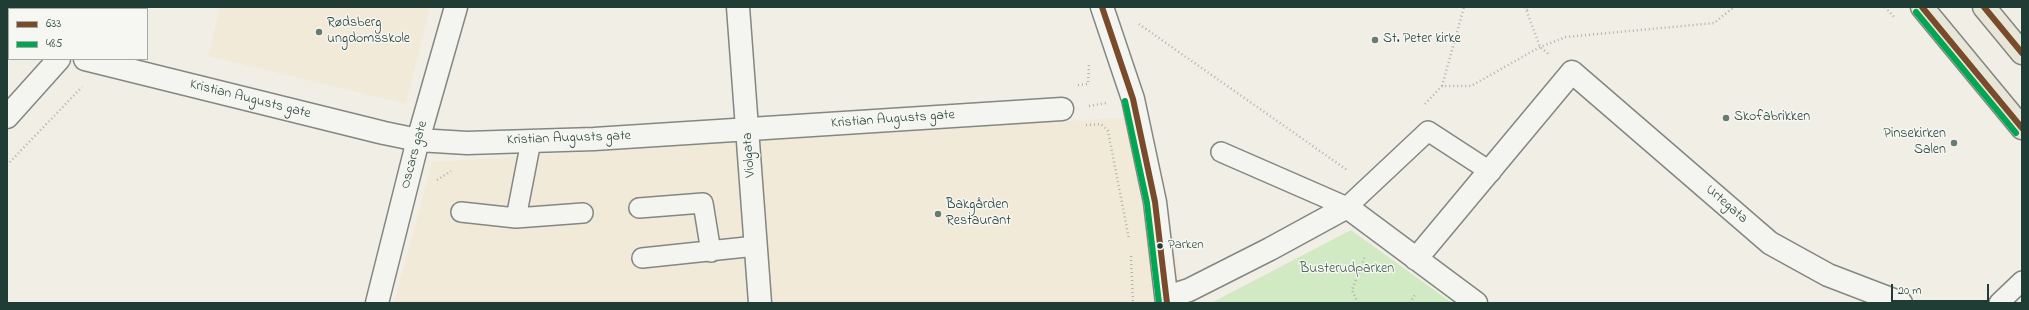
<!DOCTYPE html>
<html>
<head>
<meta charset="utf-8">
<style>
	body { margin:0 }
	#map { position:relative; width:2029px; height:310px; overflow:hidden; background:#f1eee6; font-family:"Indie Flower",sans-serif }
	canvas { display:block }
	.frame { position:absolute; inset:0; border:8px solid #1f3d34; pointer-events:none }
	.legend { position:absolute; left:8px; top:8px; width:140px; height:52px; box-sizing:border-box; background:#f6f6f2; border:1px solid #a0aca6; margin:0; padding:5px 7px; list-style:none; font-size:12px; color:#1f3d34 }
	.legend li { display:flex; align-items:center; gap:8px; height:20px }
	.legend b { width:20px; border:1px solid #a0aca6 }
	.scale { position:absolute; left:1891px; top:284px; width:98px; height:18px; box-sizing:border-box; border:2px solid #1f3d34; border-top:0; padding-left:5px; font-size:12px; line-height:14px; white-space:nowrap; color:#1f3d34; -webkit-text-stroke:3px #f6f6f2; paint-order:stroke }
</style>
</head>
<body>
<div id="map">
<canvas width="2029" height="310"></canvas>
<div class="frame"></div>
<ul class="legend">
<li><b style="height:5px;background:#7a4b2a"></b>633</li>
<li><b style="height:5px;background:#00a651"></b>485</li>
</ul>
<div class="scale">20 m</div>
</div>
<script>
const ctx = document.querySelector('canvas').getContext('2d');
ctx.lineJoin = 'round';
function fill(path, color) { ctx.fillStyle = color; ctx.fill(path, 'evenodd'); }
const poly = rows => new Path2D(rows.map(r => 'M' + r).join(''));
function strokePath(path, color, width, dash) { ctx.strokeStyle = color; ctx.lineWidth = width; ctx.lineCap = dash ? 'butt' : 'round'; ctx.setLineDash(dash || []); ctx.stroke(path); }
function drawText(font, color, halo, rows, align = 'center') {
  ctx.font = font + ' "Indie Flower",sans-serif'; ctx.lineWidth = 3; ctx.setLineDash([]); ctx.textBaseline = 'middle'; ctx.strokeStyle = halo; ctx.fillStyle = color; for (const [text, x, y, turn = 0] of rows) {
    ctx.save(); ctx.translate(x, y); ctx.rotate((+turn || 0) * Math.PI / 180); ctx.textAlign = isNaN(turn) ? turn : align; if (halo) ctx.strokeText(text, 0, 0); ctx.fillText(text, 0, 0); ctx.restore();
  }
}
fill(poly([
	[220,7,430,7,406,104,208,56],
	[1147,116,1180,275,1178,303,394,303,432,162]
]), '#f2ead9');
fill(poly([
	[1351,230,1452,303,1211,303]
]), '#d1eac3');
const service = poly([
	[531,141,516,218,583,213],
	[1221,152,1347,207,1428,131,1491,172],
	[639,208,703,203,711,252],
	[461,212,516,218],
	[642,258,756,246],
	[1999,303,2022,281]
]);
const minor = poly([
	[738,7,760,303],
	[1102,7,1133,99,1155,202,1167,303],
	[75,9,75,7],
	[7,40,9,41],
	[85,59,384,133,418,140,467,143,594,139,1062,109],
	[7,117,59,59],
	[1416,259,1572,72,1770,243,1828,275,1901,303],
	[1167,297,1189,290,1270,249,1347,207,1476,303],
	[377,303,418,140,456,7]
]);
const primary = poly([
	[1922,7,2022,128],
	[1984,7,2022,53]
]);
strokePath(service, '#838782', 22);
strokePath(minor, '#838782', 25);
strokePath(primary, '#838782', 25);
strokePath(poly([
	[1525,7,1540,47,1550,55],
	[1885,7,1894,17],
	[1527,10,1530,7],
	[1139,24,1347,170],
	[1078,85,1088,84,1089,63],
	[1442,86,1464,7],
	[1425,104,1442,86,1471,86,1540,47,1566,37,1714,23,1734,7],
	[1089,106,1106,103],
	[1086,125,1101,124,1108,131,1129,239],
	[7,165,82,87],
	[437,180,451,171],
	[1131,256,1133,303],
	[1358,303,1352,290,1365,256],
	[1410,303,1416,293]
]), '#b0b2b0', 2.5, [1, 3]);
strokePath(service, '#f4f4f1', 19);
strokePath(minor, '#f4f4f1', 22);
strokePath(primary, '#e8e6d8', 22);
strokePath(poly([
	[1102,7,1133,99,1155,202,1167,303],
	[1922,7,2022,128],
	[1984,7,2022,53]
]), '#7a4b2a', 6);
strokePath(poly([
	[1916,12,2016,133],
	[1125,101,1147,203,1159,303]
]), '#00a651', 6);
for (const [x, y, r, color] of [
	[319,32,4,"#687b72"],
	[1375,40,4,"#687b72"],
	[1726,118,4,"#687b72"],
	[1954,143,4,"#687b72"],
	[938,214,4,"#687b72"],
	[1160,246,3.5,"#1f3d34"]
]) { const dot = new Path2D(); dot.arc(x, y, r, 0, 2 * Math.PI); ctx.fillStyle = color; ctx.fill(dot); strokePath(dot, '#f6f6f2', 1.5); }
drawText('13px', '#1f3d34', '#f6f6f2', [
	["Parken",1168,246]
], 'left');
drawText('14px', '#1f3d34', '#f6f6f2', [
	["Rødsberg",327,24],
	["ungdomsskole",327,40],
	["St. Peter kirke",1383,40],
	["Skofabrikken",1734,118],
	["Pinsekirken",1946,135,"right"],
	["Salen",1946,151,"right"],
	["Bakgården",946,206],
	["Restaurant",946,222]
], 'left');
drawText('14px', '#1f3d34', '#f6f6f2', [
	["Kristian Augusts gate",250,100,14],
	["Kristian Augusts gate",893,120,-4],
	["Kristian Augusts gate",569,139,-2],
	["Oscars gate",415,155,-75],
	["Violgata",750,155,-94],
	["Urtegata",1726,205,41]
]);
drawText('14px', '#3d5f4b', '#f6f6f2', [
	["Busterudparken",1347,270]
]);
</script>
</body>
</html>
